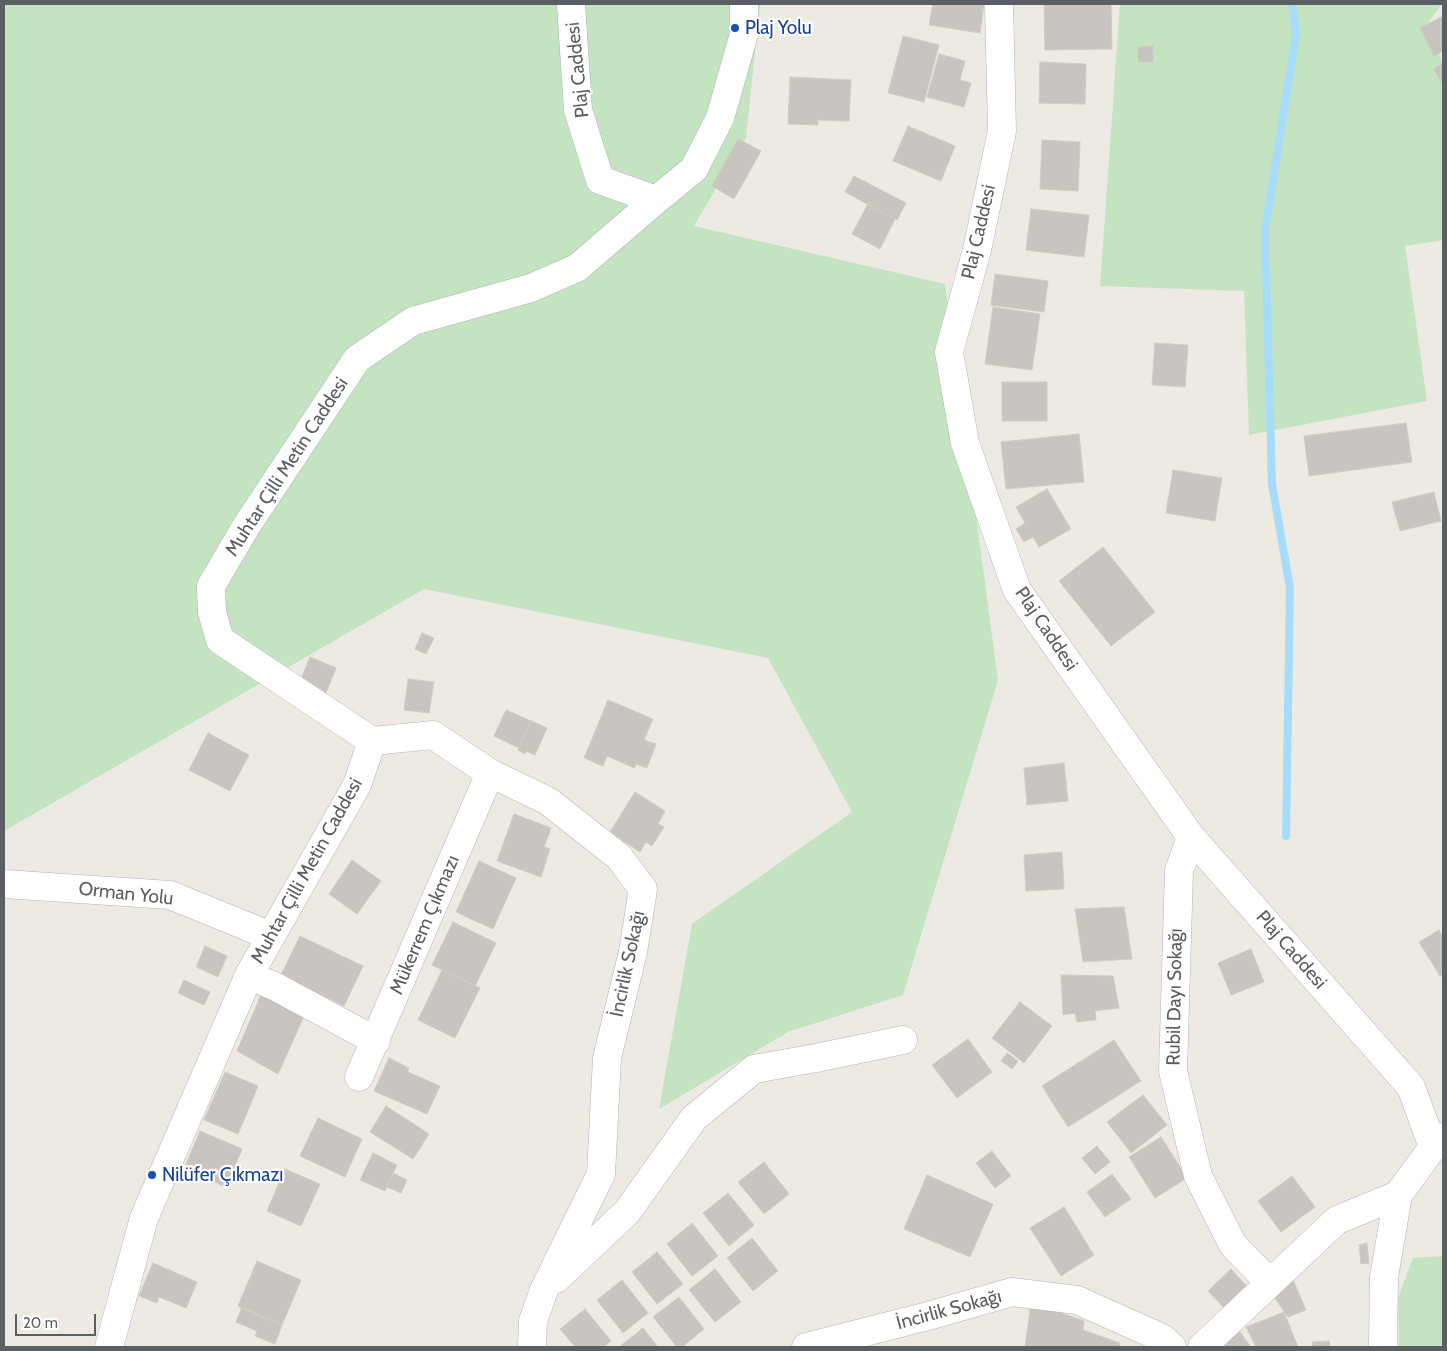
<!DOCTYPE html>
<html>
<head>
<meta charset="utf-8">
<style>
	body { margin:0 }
	#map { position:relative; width:1447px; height:1351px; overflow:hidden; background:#edeae3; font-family:Cabin,sans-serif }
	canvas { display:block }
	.frame { position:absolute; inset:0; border:5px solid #5b5f63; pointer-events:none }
	.scale { position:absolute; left:15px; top:1314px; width:81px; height:22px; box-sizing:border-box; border:2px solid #5b5f63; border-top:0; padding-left:6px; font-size:15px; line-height:18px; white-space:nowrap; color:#5b5f63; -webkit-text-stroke:4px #fff; paint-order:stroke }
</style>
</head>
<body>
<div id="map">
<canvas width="1447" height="1351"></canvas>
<div class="frame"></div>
<div class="scale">20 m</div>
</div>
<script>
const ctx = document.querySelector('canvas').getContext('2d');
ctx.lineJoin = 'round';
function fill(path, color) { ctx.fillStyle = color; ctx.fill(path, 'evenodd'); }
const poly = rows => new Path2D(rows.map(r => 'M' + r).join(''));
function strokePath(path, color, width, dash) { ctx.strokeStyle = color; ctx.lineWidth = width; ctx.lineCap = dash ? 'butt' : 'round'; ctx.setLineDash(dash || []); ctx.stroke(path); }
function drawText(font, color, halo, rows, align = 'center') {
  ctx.font = font + ' Cabin,sans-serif'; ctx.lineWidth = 4.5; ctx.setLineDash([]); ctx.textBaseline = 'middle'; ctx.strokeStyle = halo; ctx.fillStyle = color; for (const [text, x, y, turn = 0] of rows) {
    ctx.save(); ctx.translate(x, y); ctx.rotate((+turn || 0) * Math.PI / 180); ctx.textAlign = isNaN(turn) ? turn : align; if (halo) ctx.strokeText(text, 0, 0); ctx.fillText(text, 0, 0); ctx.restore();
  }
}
fill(poly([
	[4,4,760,4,746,138,694,226,945,284,998,680,903,995,788,1032,659,1109,692,924,852,812,768,658,424,589,4,831],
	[1120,4,1442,4,1424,29,1443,62,1443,240,1405,246,1427,401,1249,435,1244,291,1100,286],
	[1443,1256,1443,1347,1399,1347,1398,1298,1413,1258]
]), '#c3e3c1');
strokePath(poly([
	[1286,836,1290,588,1272,484,1265,231,1296,34,1292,4]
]), '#a6dcfa', 8);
const building = poly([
	[933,4,984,4,980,33,929,25,933,4],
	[1044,4,1111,4,1112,49,1045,50,1044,4],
	[1443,16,1443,51,1434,56,1420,28,1443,16],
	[903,36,939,45,924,102,888,93,903,36],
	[1153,46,1153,62,1138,62,1138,47,1153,46],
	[939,54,965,61,960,80,971,83,964,107,927,97,939,54],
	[1040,62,1086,64,1085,104,1039,103,1040,62],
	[1443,63,1443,85,1434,69,1443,63],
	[790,77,851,80,849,121,818,120,818,125,788,124,790,77],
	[908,126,955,146,941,181,893,161,908,126],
	[738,139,761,151,734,199,712,186,738,139],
	[1042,140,1080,142,1078,191,1040,189,1042,140],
	[854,176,906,203,897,220,845,192,854,176],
	[868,204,895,219,880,249,852,234,868,204],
	[1031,209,1089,215,1084,257,1026,250,1031,209],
	[995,274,1048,281,1044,312,991,305,995,274],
	[993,307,1040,314,1032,370,985,364,993,307],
	[1155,343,1188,345,1185,387,1152,385,1155,343],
	[1002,382,1047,382,1047,421,1002,421,1002,382],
	[1406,423,1412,462,1309,476,1304,436,1406,423],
	[1079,434,1084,482,1006,489,1001,442,1079,434],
	[1173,470,1222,478,1215,521,1166,513,1173,470],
	[1047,489,1071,529,1039,547,1033,537,1024,542,1016,529,1025,523,1016,507,1047,489],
	[1434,492,1441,521,1400,531,1392,502,1434,492],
	[1103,547,1155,612,1111,646,1059,581,1103,547],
	[422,633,434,638,426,654,415,649,422,633],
	[310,657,336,668,326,693,300,682,310,657],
	[408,679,434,682,429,713,404,710,408,679],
	[608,700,653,719,644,740,656,744,647,768,636,764,634,768,607,756,603,766,584,758,608,700],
	[506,710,531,721,519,748,494,736,506,710],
	[531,721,547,728,535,755,526,751,525,754,518,750,531,721],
	[208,733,249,755,230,791,189,770,208,733],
	[1064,763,1068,801,1027,805,1024,768,1064,763],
	[635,792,665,811,658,824,664,827,652,846,646,842,640,852,610,832,635,792],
	[514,814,551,828,544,847,550,849,541,877,497,861,514,814],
	[1062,852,1064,889,1026,891,1024,855,1062,852],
	[352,860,381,881,357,914,329,894,352,860],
	[479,861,516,878,493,929,456,912,479,861],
	[1124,907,1132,959,1083,962,1075,909,1124,907],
	[453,922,496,943,475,986,432,965,453,922],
	[1439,930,1443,938,1443,974,1440,976,1419,942,1439,930],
	[300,936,363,966,344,1006,281,975,300,936],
	[205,946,227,956,218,977,196,967,205,946],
	[1251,949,1264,982,1231,995,1218,963,1251,949],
	[442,970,480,988,455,1038,418,1020,442,970],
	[1061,975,1113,976,1119,1008,1095,1011,1096,1020,1077,1022,1075,1013,1063,1015,1061,975],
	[184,980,210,992,204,1005,178,993,184,980],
	[261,995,305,1014,278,1074,237,1051,261,995],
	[1020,1002,1052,1026,1024,1063,992,1038,1020,1002],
	[968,1039,992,1072,957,1098,932,1065,968,1039],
	[1114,1040,1141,1081,1068,1127,1042,1086,1114,1040],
	[1007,1053,1018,1061,1012,1069,1001,1061,1007,1053],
	[389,1058,409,1068,408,1072,440,1086,427,1114,374,1091,389,1058],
	[225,1072,258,1086,238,1134,204,1120,225,1072],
	[1143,1095,1167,1125,1131,1153,1107,1122,1143,1095],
	[386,1106,429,1134,413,1159,370,1132,386,1106],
	[318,1118,362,1139,345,1177,300,1156,318,1118],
	[200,1131,242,1149,226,1187,184,1169,200,1131],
	[1161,1137,1187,1178,1155,1198,1129,1157,1161,1137],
	[1097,1146,1110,1162,1095,1174,1082,1158,1097,1146],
	[992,1151,1011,1176,995,1188,976,1163,992,1151],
	[373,1153,397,1165,385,1191,360,1180,373,1153],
	[764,1162,789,1194,764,1214,738,1182,764,1162],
	[285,1169,320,1184,301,1226,267,1211,285,1169],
	[393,1173,407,1180,401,1193,387,1187,393,1173],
	[1112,1174,1131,1199,1105,1217,1087,1192,1112,1174],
	[927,1175,993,1204,970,1257,904,1229,927,1175],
	[1292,1176,1315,1207,1281,1232,1258,1201,1292,1176],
	[728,1193,754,1225,729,1246,703,1213,728,1193],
	[1064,1207,1094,1255,1061,1276,1030,1228,1064,1207],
	[692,1223,718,1256,692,1276,667,1244,692,1223],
	[752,1238,778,1271,753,1291,727,1258,752,1238],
	[1367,1243,1369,1263,1361,1264,1359,1245,1367,1243],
	[657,1252,683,1284,657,1304,632,1272,657,1252],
	[257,1261,301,1280,282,1325,238,1306,257,1261],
	[153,1263,197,1282,186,1308,159,1297,157,1303,139,1296,153,1263],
	[715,1269,741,1302,715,1322,689,1290,715,1269],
	[1231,1269,1251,1291,1228,1312,1208,1291,1231,1269],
	[1291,1275,1306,1310,1288,1317,1272,1294,1291,1275],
	[622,1280,648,1313,623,1333,597,1300,622,1280],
	[679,1297,704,1329,682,1347,677,1347,653,1317,679,1297],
	[1031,1302,1084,1321,1083,1330,1120,1343,1119,1347,1025,1347,1031,1302],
	[242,1307,282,1325,275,1344,255,1336,257,1331,236,1322,242,1307],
	[585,1309,611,1341,603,1347,575,1347,560,1329,585,1309],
	[1284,1312,1298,1347,1256,1347,1246,1327,1284,1312],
	[643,1328,658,1347,619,1347,643,1328],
	[1237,1328,1251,1347,1214,1347,1237,1328],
	[1329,1341,1330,1347,1313,1347,1312,1342,1329,1341]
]);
fill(building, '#c8c5c0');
strokePath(building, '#d1cbc2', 1);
const minor = poly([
	[571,4,578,110,600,180,656,200,694,169,720,118,744,34,744,4],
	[999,4,1002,131,977,250,949,352,965,443,1017,590,1191,837,1411,1087,1433,1147],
	[372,741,220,640,212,612,211,586,247,525,357,359,413,321,531,288,577,268,656,200],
	[372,741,433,735,490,773,548,801,619,857,643,889,633,952,607,1058,601,1174,544,1290,533,1321,532,1347],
	[1191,837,1179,871,1173,1071,1198,1176,1233,1245,1270,1283],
	[4,884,170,895,271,936],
	[249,975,276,987,376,1041],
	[359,1077,490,773],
	[556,1279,627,1212,694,1118,754,1069,816,1058,903,1040],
	[109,1347,144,1218,249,975,357,785,372,741],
	[806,1347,928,1316,1012,1292,1077,1300,1162,1338,1172,1347],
	[1202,1347,1337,1220,1398,1195],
	[1383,1347,1384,1277,1398,1195,1433,1147,1443,1137]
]);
strokePath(minor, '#b0b4b7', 29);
strokePath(minor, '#fff', 28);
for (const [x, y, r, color] of [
	[735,28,5,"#1a4fb4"],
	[152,1175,5,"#1a4fb4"]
]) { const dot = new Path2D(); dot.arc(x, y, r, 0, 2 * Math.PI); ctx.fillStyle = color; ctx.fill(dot); strokePath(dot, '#fff', 2); }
drawText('19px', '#164399', '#fff', [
	["Plaj Yolu",745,28],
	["Nilüfer Çıkmazı",162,1175]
], 'left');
drawText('19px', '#5b5f63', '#fff', [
	["Plaj Caddesi",578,70,-96],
	["Plaj Caddesi",979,232,-77],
	["Muhtar Çilli Metin Caddesi",287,467,-57],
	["Plaj Caddesi",1046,629,56],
	["Muhtar Çilli Metin Caddesi",307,871,-61],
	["Orman Yolu",126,894,6],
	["Mükerrem Çıkmazı",425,925,-67],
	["Plaj Caddesi",1291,950,49],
	["İncirlik Sokağı",628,964,-78],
	["Rubil Dayı Sokağı",1175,997,-89],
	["İncirlik Sokağı",949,1310,-15]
]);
</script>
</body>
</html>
